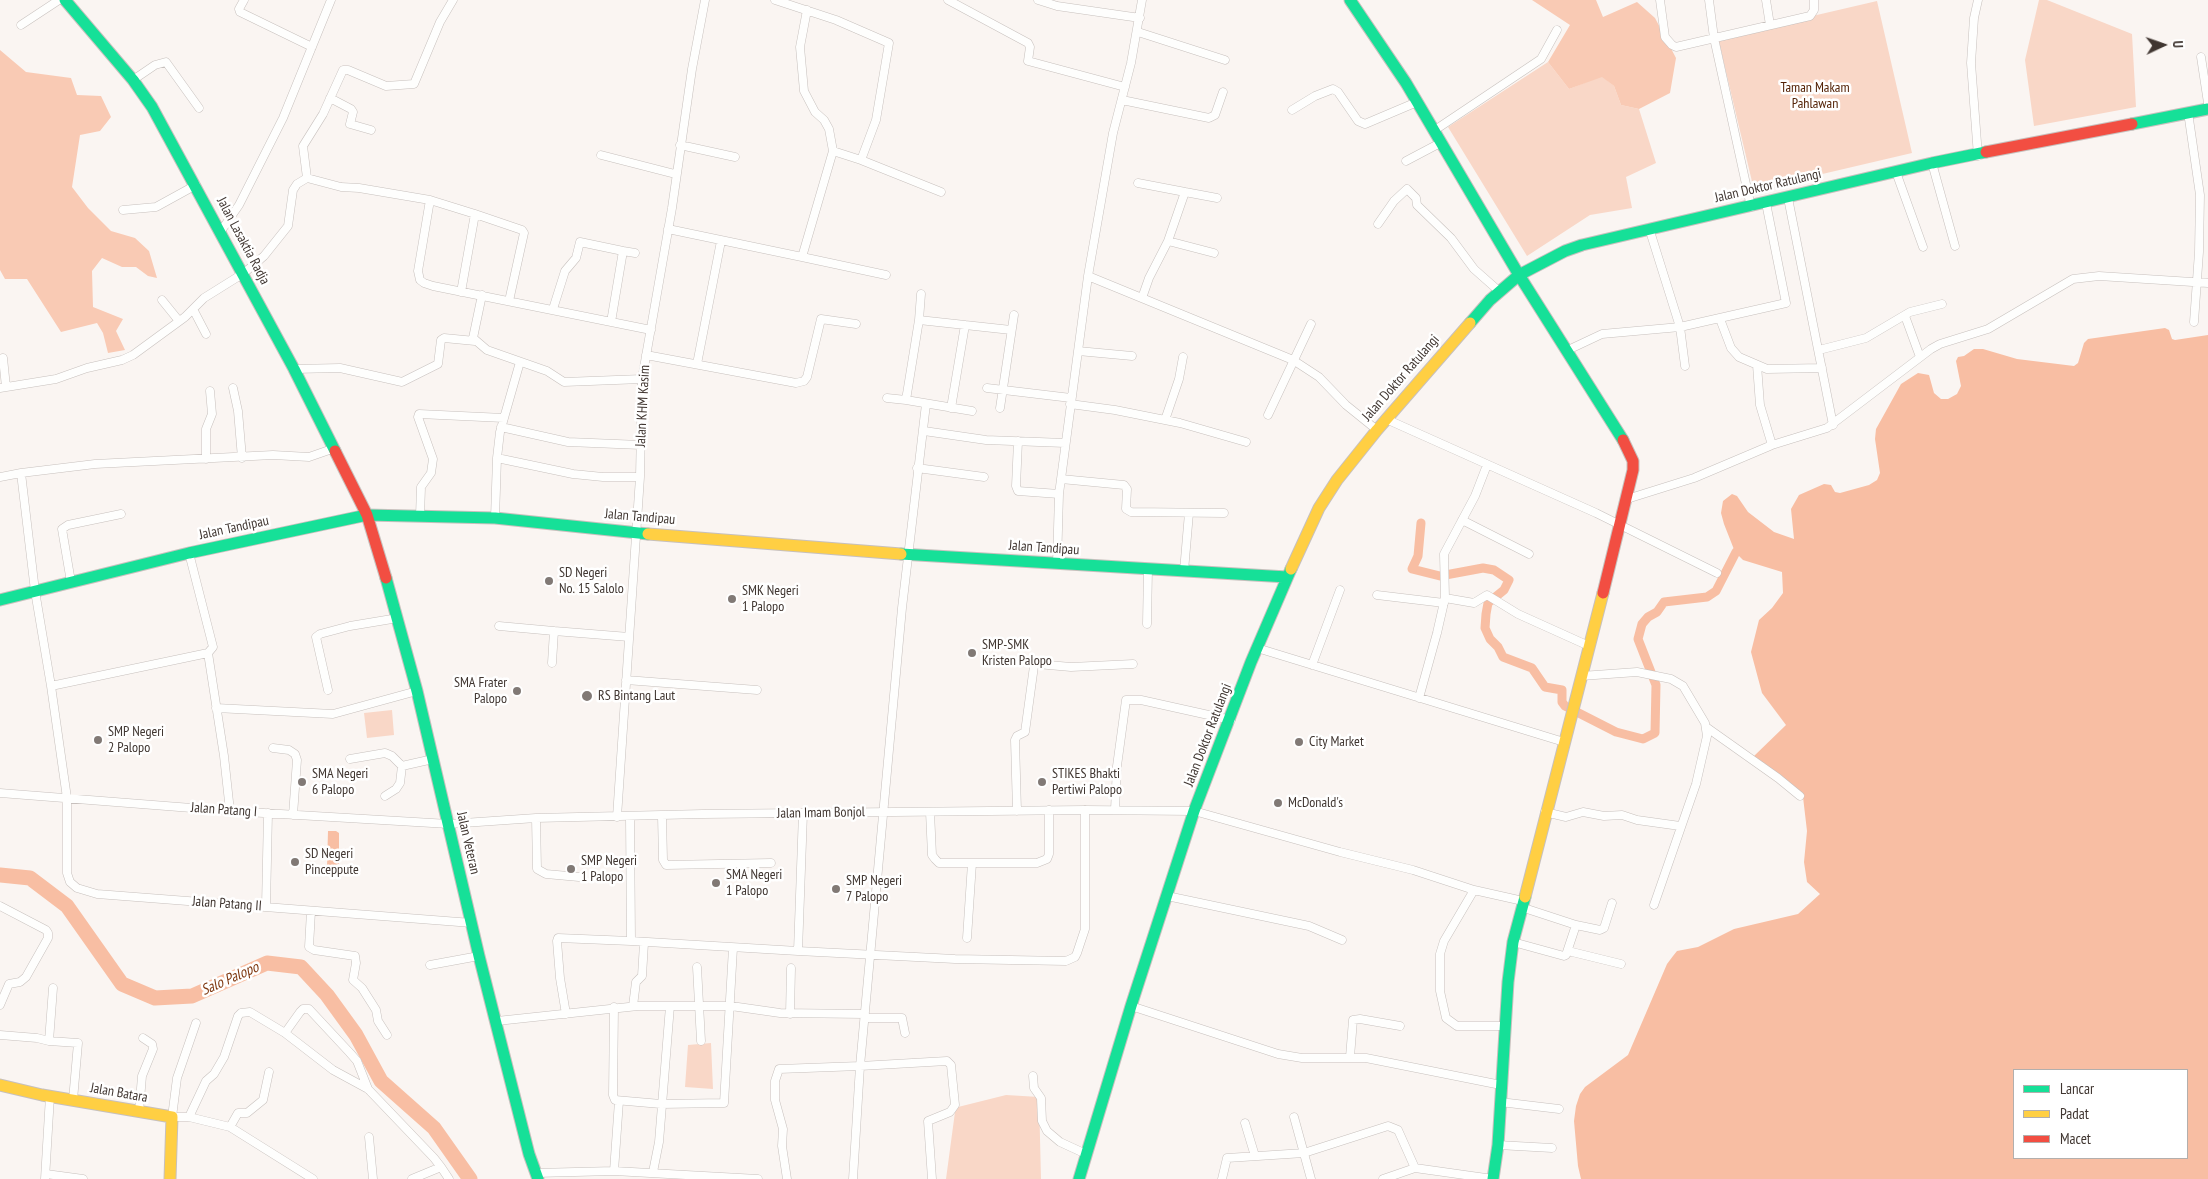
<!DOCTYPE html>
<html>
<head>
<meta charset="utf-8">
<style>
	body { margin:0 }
	#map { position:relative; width:2208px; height:1179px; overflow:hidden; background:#faf5f2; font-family:"PT Sans Narrow",sans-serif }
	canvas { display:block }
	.legend { position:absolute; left:2013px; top:1069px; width:175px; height:90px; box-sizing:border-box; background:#fff; border:1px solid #b3afad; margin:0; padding:6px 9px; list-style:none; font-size:15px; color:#403631 }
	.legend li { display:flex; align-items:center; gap:10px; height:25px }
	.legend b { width:25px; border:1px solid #b3afad }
	.north { position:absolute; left:2138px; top:20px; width:50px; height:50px; -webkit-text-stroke:4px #fff; paint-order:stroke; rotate:87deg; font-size:14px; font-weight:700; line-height:20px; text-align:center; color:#403631 }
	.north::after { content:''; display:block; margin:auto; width:18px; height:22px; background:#403631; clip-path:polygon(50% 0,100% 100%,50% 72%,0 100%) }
</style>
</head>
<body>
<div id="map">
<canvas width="2208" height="1179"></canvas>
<ul class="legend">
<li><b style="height:6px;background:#16e098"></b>Lancar</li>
<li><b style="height:6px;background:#ffcf43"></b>Padat</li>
<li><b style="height:6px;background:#f24e42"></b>Macet</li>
</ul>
<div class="north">U</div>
</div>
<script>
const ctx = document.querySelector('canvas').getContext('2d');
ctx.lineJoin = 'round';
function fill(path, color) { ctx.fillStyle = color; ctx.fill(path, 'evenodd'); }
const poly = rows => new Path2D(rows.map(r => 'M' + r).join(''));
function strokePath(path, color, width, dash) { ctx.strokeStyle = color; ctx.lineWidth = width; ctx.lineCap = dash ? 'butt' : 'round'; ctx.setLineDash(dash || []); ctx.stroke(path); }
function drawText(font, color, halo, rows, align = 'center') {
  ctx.font = font + ' "PT Sans Narrow",sans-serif'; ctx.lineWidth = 5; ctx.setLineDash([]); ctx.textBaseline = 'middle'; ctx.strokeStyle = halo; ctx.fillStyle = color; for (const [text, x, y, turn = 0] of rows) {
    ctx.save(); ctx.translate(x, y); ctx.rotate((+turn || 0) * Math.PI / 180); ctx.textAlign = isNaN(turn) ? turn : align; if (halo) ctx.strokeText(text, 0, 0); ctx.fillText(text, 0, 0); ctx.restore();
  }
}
fill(poly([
	[2039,0,2047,0,2132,34,2136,107,2034,126,2025,60],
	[1877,1,1912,153,1754,190,1718,38],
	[1548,62,1569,89,1602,76,1614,86,1621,105,1639,109,1656,163,1626,177,1632,208,1590,215,1527,256,1448,127],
	[392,710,394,735,367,738,364,713],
	[711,1043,713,1089,685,1087,688,1045],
	[1006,1095,1039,1097,1041,1179,946,1179,955,1112,958,1107]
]), '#f9d7c7');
fill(poly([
	[1532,0,1596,0,1603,17,1637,2,1655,18,1676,58,1670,93,1639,109,1621,105,1614,86,1602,77,1569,89,1548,62,1570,25],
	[0,50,26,72,71,78,77,95,101,96,111,117,100,131,80,135,72,187,88,208,111,231,135,238,149,251,157,278,148,276,136,267,122,267,102,258,92,271,93,307,123,319,116,331,125,350,108,353,103,333,97,323,61,332,27,279,5,279,0,270]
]), '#f9cab4');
fill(poly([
	[2165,328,2169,330,2172,339,2175,340,2208,335,2208,1179,1581,1179,1578,1166,1574,1121,1576,1106,1580,1094,1585,1087,1628,1055,1667,964,1673,956,1677,951,1698,947,1734,929,1798,914,1820,894,1807,882,1804,862,1807,831,1803,797,1753,757,1786,725,1762,693,1751,652,1759,620,1772,608,1783,593,1782,572,1743,560,1735,552,1724,524,1721,513,1723,501,1732,494,1737,496,1748,512,1774,532,1794,539,1791,509,1799,495,1824,484,1831,485,1835,492,1840,493,1869,485,1877,480,1880,473,1875,439,1876,429,1901,384,1918,373,1929,375,1934,393,1941,399,1948,399,1957,394,1961,386,1956,361,1958,357,1964,356,1974,349,1983,349,2017,359,2074,366,2078,363,2084,343,2088,339],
	[2014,1070,2187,1070,2187,1158,2014,1158],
	[328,831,336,831,339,833,339,864,327,867]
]), '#f8bea3');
strokePath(poly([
	[1421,523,1418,556,1412,569,1440,576,1483,568,1494,570,1509,580,1504,590,1488,603,1486,614,1485,628,1490,639,1498,647,1503,657,1532,668,1545,687,1562,690,1562,702,1565,706,1616,732,1643,739,1655,733,1656,685,1638,639,1642,624,1648,617,1657,612,1664,602,1707,597,1716,591,1736,552]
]), '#f8bea3', 9);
strokePath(poly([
	[0,875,30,878,67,906,122,984,155,998,192,996,267,963,301,967,327,995,356,1035,381,1081,434,1128,470,1179]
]), '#f8bea3', 15);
const street = poly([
	[244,0,239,9,240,12,312,47],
	[948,0,1028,43,1030,47,1028,61,1125,87],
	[1038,0,1057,6,1140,18],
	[1660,0,1665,37,1672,45,1676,47,1810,16,1814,10,1814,0],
	[1709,0,1714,38,1751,207],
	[1766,0,1770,25],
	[807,10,800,47,804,91,815,112,824,120,829,129,833,151],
	[21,25,59,0],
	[1138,32,1225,60],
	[2201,57,2208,103],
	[133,80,155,65,166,62,199,108],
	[330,98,351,109,353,112,350,124,371,130],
	[1122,100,1209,118,1215,115,1223,92],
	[1292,110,1315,96,1333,89,1338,92,1358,121,1365,124,1417,102],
	[2188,112,2200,195,2199,252,2194,322],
	[1435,130,1541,59,1557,30],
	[680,145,735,157],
	[601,155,675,174],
	[1978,156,1971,63,1974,18,1978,0],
	[861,160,941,192],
	[1406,161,1442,142],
	[1932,163,1955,246],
	[1896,172,1923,247],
	[1138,183,1185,192,1168,241,1149,278,1142,298],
	[1185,192,1217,198],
	[1788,198,1833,425],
	[430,200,359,188,341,187,307,178,303,146,323,114,343,70,348,70,386,86,414,84,440,22,453,0],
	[123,210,156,207,196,185],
	[1378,224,1394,201,1407,189,1416,198,1417,205,1451,238,1474,269,1500,292],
	[1649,228,1680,327,1685,366],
	[668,229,802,257,833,151,861,160,876,120,889,43,836,20,775,0],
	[221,231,239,205,283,118,331,0],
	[1168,241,1214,253],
	[802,257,886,275],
	[1088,276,1293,360,1319,377,1346,405,1377,430],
	[461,292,475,214],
	[482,295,473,338,487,350,547,371,564,382,642,379],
	[162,300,179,321],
	[509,301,524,233,522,230,475,214,430,200,418,271,420,280,424,283,433,286,651,330],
	[193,309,206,334],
	[553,309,565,271,576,258,580,242,623,251],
	[1905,316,1920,357],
	[1720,319,1731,348,1739,357,1767,369,1822,368],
	[919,320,921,294],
	[611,322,623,251,635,253],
	[1568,350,1602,334,1680,327,1786,303,1766,203],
	[1819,350,1866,338,1910,312,1942,304],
	[1078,351,1132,356],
	[646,355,796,383,804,381,807,377,821,319,856,324],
	[3,358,6,387],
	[697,364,721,241],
	[1757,365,1760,405,1772,445],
	[294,369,340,368,402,382,438,364,441,340,444,338,475,341],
	[0,388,56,379,87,368,122,360,133,355,185,317,204,298,244,273,264,256,288,226,293,190,297,184,307,178],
	[233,388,238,411,242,458],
	[987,388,1071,398],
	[887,398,906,400],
	[1070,404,1115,410,1180,423,1246,442],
	[951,408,965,325],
	[1000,408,1014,315],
	[972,411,906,400,919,320,1011,330],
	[1268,415,1311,324],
	[1386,419,1596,513,1717,573],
	[1165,420,1179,379,1183,357],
	[501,427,568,442,641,445],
	[924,431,986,440,1065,443],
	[1018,441,1016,486,1018,491,1059,494],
	[497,458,500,432,520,362],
	[206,459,206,429,212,414,210,391],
	[917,468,984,477],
	[21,473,95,464,273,455,309,457,335,448],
	[0,477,21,473,35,591,51,686,208,653],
	[1061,479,1124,485,1127,489,1126,509,1131,512,1224,513],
	[1627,499,1694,478,1772,445,1827,428,1931,349,1940,344,1988,329,2073,279,2099,276,2208,283],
	[420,516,421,487,431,473,433,459,418,417,419,414,504,418],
	[495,518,497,458,573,474,603,477,640,477],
	[1462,520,1529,554],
	[189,553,213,647,208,653,224,756,230,811],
	[1057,564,1059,494,1088,276,1113,133,1131,63,1142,0],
	[1184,571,1189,513],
	[71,582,62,529,68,525,121,514],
	[1377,595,1444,603],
	[1445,598,1474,603,1487,595,1518,614,1589,646],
	[1147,624,1148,569],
	[499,626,554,631],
	[1257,648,1564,742],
	[552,663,554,631,629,637],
	[1312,665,1340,590],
	[1581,676,1637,672,1671,679,1683,686,1705,723,1707,736,1696,784,1654,905],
	[626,680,757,690],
	[51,686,67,798,67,873,70,882,77,888,97,894,472,923],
	[328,690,316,637,320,634,350,626,398,618],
	[1419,698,1437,633,1445,598,1444,554,1475,496,1487,465],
	[216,708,333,714,417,691],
	[1706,727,1778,778,1800,796],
	[273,748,289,750,295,754,297,760,293,815],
	[350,759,385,753,392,756,402,766,433,759],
	[0,793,230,811,449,824,536,818,703,814,1085,810,1194,811,1340,852,1413,870,1474,890],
	[385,796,396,789,400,783,402,766],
	[1115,810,1117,766,1126,700,1141,700,1231,720],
	[1017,811,1015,740,1017,736,1025,732,1034,666,1037,664,1071,667,1133,664],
	[930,812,932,855,935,859,939,863,972,863],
	[1545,812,1566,817,1583,812,1604,816,1622,815,1637,820,1680,826],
	[803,813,798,951,955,959,1066,961,1075,957,1077,953,1085,929,1085,810],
	[662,816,663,860,666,865,771,863],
	[617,817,640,477,642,379,672,208,692,69,705,0],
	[630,817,631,941,798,951],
	[536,818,537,869,546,874,579,877],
	[1167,896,1309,926,1342,940],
	[0,906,46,930,48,933,48,938,26,977,20,982,9,984,0,1005],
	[266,906,268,813],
	[1521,907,1576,925,1600,930,1604,928,1612,903],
	[311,911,309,947,314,950,355,956,356,963,353,980,362,988,376,1010,378,1021,387,1035],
	[967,938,972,863,1037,863,1047,859,1049,854,1049,810],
	[1513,942,1564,956,1566,955,1576,925],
	[1568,951,1621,964],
	[430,965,479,956],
	[697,967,701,1041],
	[633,1006,636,982,642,976,644,943],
	[1131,1006,1278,1054,1302,1058,1366,1058,1501,1085],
	[614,1007,613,1095,615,1100,661,1104,724,1103,733,948],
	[566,1014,560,978,557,941,558,938,631,941],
	[790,1014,791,968],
	[865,1018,902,1018,905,1033],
	[497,1021,638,1006,731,1006,780,1013,865,1014],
	[196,1023,177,1078,172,1117,189,1117,230,1127,313,1179],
	[1505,1026,1457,1026,1446,1018,1440,991,1440,954,1444,941,1474,890,1523,901],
	[285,1033,300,1012,303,1009,309,1009,350,1053,357,1061,368,1089],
	[0,1035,37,1038,49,1041,53,988],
	[49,1041,78,1043,73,1100],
	[1350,1057,1353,1020,1360,1019,1400,1026],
	[1033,1076,1034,1088,1041,1098,1042,1121,1047,1131,1060,1142,1086,1154],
	[1500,1102,1559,1109],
	[139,1112,142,1076,153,1049,152,1044,143,1038],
	[189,1117,206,1081,214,1074,224,1057,238,1016,241,1013,250,1012,285,1033,333,1070,368,1089,434,1158,441,1167,412,1179],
	[1294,1117,1311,1179],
	[1245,1123,1255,1156],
	[230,1127,238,1113,247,1113,263,1100,269,1072],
	[369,1137,373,1179],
	[1498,1145,1552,1148],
	[441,1167,449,1179],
	[1415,1168,1493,1179],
	[614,1171,619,1101],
	[653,1172,659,1142,670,1006],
	[536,1173,614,1171,758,1179],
	[46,1174,83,1179],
	[45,1179,50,1096],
	[787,1179,782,1146,783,1129,775,1100,775,1081,779,1069,860,1066,947,1061,951,1065,955,1105,950,1112,928,1121,932,1179],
	[853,1179,860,1066,902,608,926,404],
	[1222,1179,1227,1158,1304,1153,1388,1126,1398,1130,1415,1168,1383,1179]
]);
const fast = poly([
	[65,0,133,80,152,107,294,369,335,451],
	[1350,0,1406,83,1519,275,1623,440],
	[2132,124,2208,109],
	[1470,323,1490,300,1519,275,1565,251,1582,245,1932,163,1986,152],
	[901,554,1287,577],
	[386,578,417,691,479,956,529,1154,538,1179],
	[0,600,189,553,367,515,495,518,648,534],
	[1079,1179,1131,1006,1194,811,1251,662,1291,569],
	[1493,1179,1498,1145,1508,982,1513,942,1525,897]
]);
const slow = poly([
	[648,534,901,554],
	[1291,569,1319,508,1337,480,1377,430,1470,323],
	[1525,897,1603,593],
	[0,1085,42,1095,172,1117,170,1179]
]);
const jam = poly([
	[1986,152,2132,124],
	[335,451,367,515,386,578],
	[1603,593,1633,470,1633,461,1623,440]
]);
strokePath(street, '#c7c0bd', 9);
strokePath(fast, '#c7c0bd', 13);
strokePath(slow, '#c7c0bd', 13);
strokePath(jam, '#c7c0bd', 13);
strokePath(street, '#fefefd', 8);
strokePath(fast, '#16e098', 11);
strokePath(slow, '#ffcf43', 11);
strokePath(jam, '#f24e42', 11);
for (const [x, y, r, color] of [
	[549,581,5,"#817975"],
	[732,599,5,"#817975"],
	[972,653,5,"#817975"],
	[517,691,5,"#817975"],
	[587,696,6,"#817975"],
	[98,740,5,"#817975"],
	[1299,742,5,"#817975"],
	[302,782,5,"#817975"],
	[1042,782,5,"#817975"],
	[1278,803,5,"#817975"],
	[295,862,5,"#817975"],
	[571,869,5,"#817975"],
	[716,883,5,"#817975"],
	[836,889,5,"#817975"]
]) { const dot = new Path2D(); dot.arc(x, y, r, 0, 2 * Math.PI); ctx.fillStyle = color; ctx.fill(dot); strokePath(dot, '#fff', 2); }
drawText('14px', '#532105', '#fff', [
	["Taman Makam",1815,88],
	["Pahlawan",1815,104]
]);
drawText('14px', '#403631', '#fff', [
	["Jalan Doktor Ratulangi",1768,186,-13],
	["Jalan Lasaktia Radja",243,241,62],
	["Jalan Doktor Ratulangi",1401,378,-49],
	["Jalan KHM Kasim",643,406,-87],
	["Jalan Tandipau",640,517,5],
	["Jalan Tandipau",234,528,-12],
	["Jalan Tandipau",1044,548,4],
	["Jalan Doktor Ratulangi",1208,735,-69],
	["Jalan Patang I",224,810,4],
	["Jalan Imam Bonjol",821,813,-1],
	["Jalan Veteran",468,843,77],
	["Jalan Patang II",227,904,4],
	["Jalan Batara",119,1093,10]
]);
drawText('14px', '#403631', '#fff', [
	["SD Negeri",559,573],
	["No. 15 Salolo",559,589],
	["SMK Negeri",742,591],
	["1 Palopo",742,607],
	["SMP-SMK",982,645],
	["Kristen Palopo",982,661],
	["SMA Frater",507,683,"right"],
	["Palopo",507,699,"right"],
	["RS Bintang Laut",598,696],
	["SMP Negeri",108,732],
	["2 Palopo",108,748],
	["City Market",1309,742],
	["SMA Negeri",312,774],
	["6 Palopo",312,790],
	["STIKES Bhakti",1052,774],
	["Pertiwi Palopo",1052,790],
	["McDonald's",1288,803],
	["SD Negeri",305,854],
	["Pinceppute",305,870],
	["SMP Negeri",581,861],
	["1 Palopo",581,877],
	["SMA Negeri",726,875],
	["1 Palopo",726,891],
	["SMP Negeri",846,881],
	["7 Palopo",846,897]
], 'left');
drawText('italic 15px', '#7e360e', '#fff', [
	["Salo Palopo",230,979,-24]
]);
</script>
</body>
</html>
